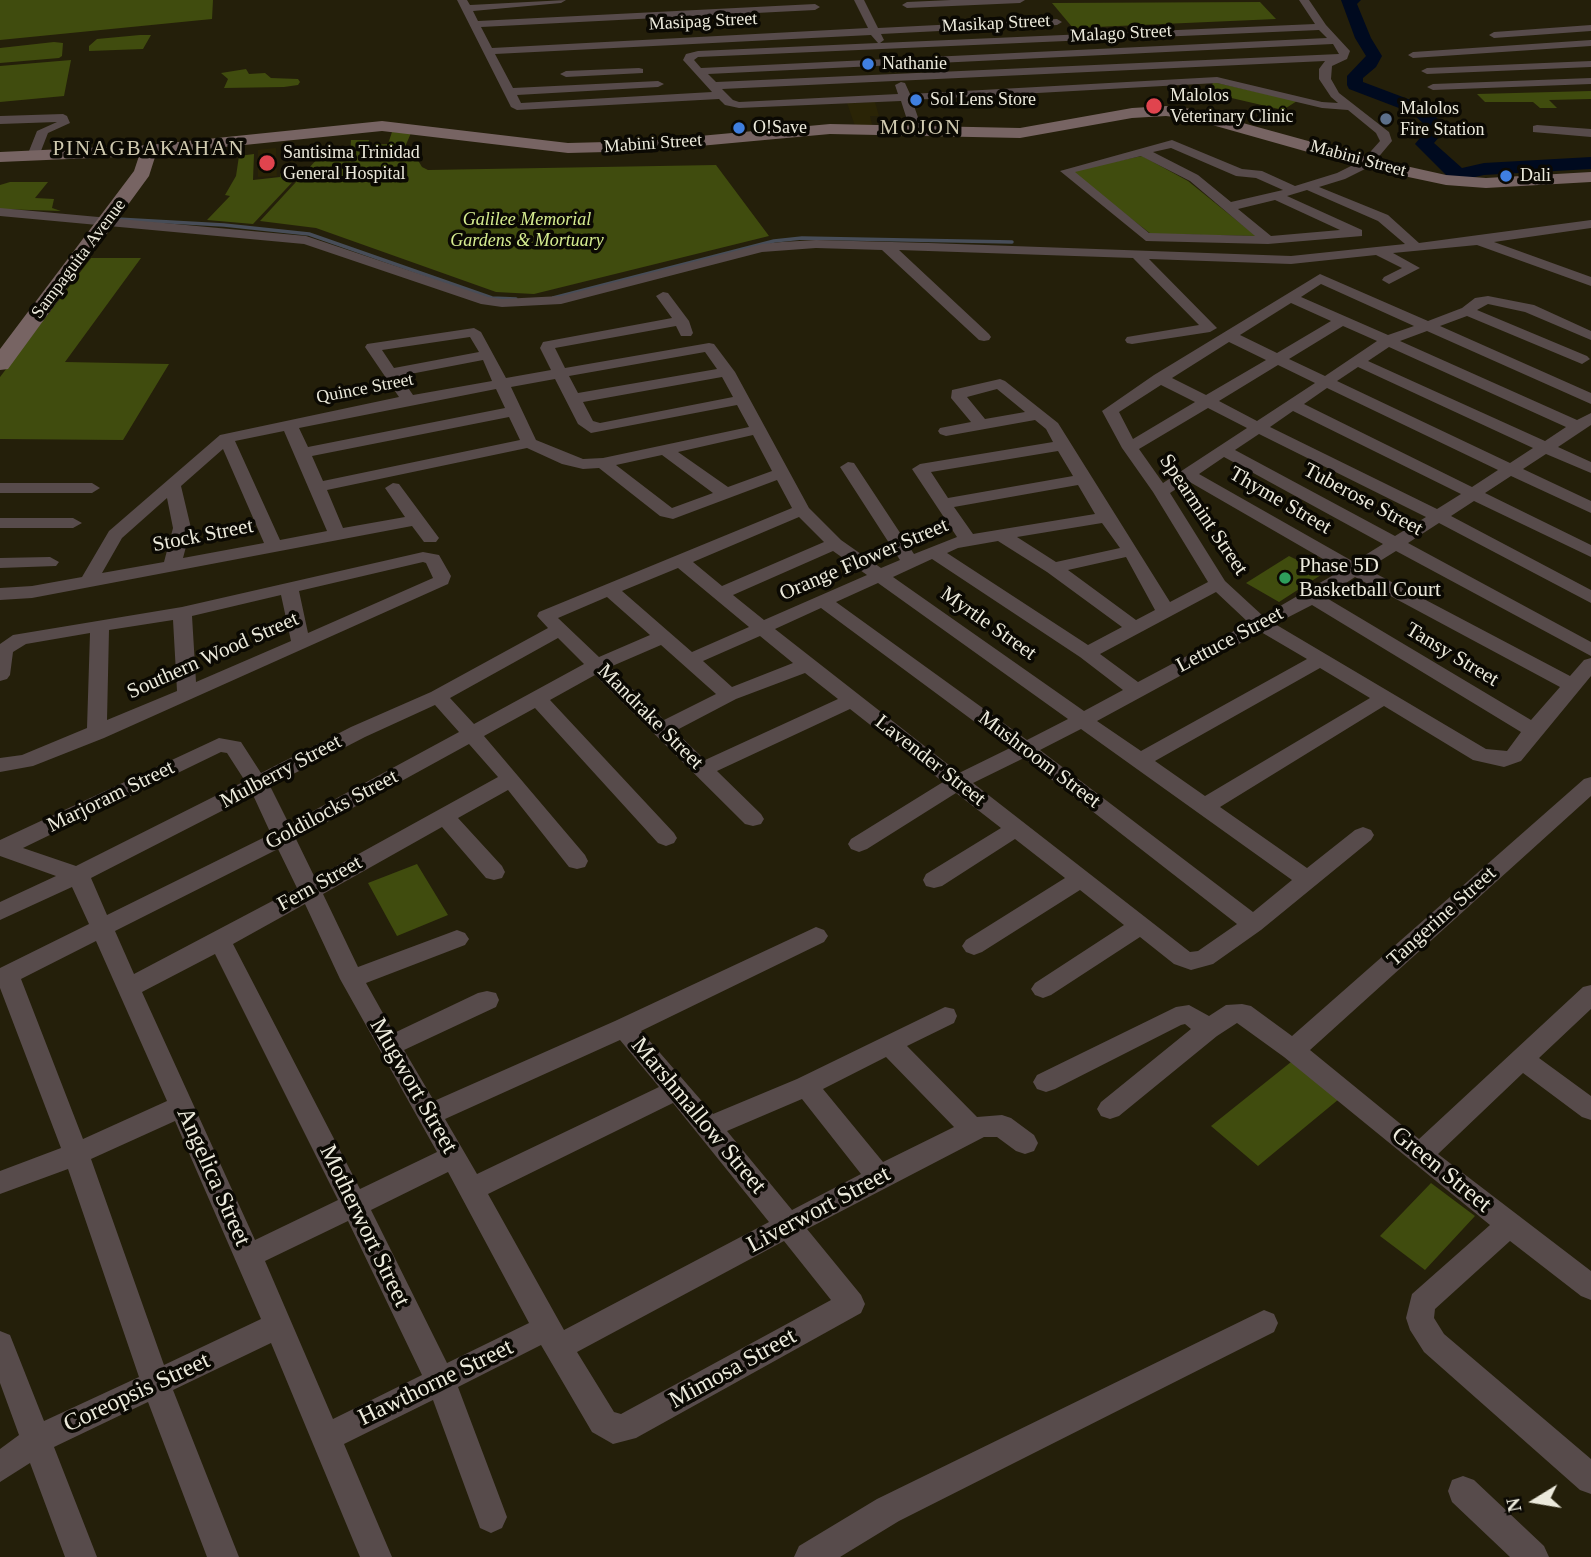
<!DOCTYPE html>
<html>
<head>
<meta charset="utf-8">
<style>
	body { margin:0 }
	#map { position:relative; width:1591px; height:1557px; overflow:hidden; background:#241f0a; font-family:"Times New Roman",serif }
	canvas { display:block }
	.north { position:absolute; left:1500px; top:1466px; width:70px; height:70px; -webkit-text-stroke:5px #0b0903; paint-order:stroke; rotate:259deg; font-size:19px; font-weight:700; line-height:28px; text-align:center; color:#eceadc }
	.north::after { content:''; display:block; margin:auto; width:24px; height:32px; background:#eceadc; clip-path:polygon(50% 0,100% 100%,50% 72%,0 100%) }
</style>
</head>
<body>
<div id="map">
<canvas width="1591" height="1557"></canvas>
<div class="north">N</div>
</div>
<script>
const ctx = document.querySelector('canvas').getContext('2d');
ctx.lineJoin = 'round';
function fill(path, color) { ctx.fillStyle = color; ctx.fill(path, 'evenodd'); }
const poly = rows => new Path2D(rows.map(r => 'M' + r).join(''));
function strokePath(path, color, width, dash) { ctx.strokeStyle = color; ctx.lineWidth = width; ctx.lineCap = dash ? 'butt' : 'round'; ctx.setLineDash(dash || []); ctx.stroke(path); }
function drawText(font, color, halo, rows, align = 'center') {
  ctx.font = font + ' "Times New Roman",serif'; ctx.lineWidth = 7; ctx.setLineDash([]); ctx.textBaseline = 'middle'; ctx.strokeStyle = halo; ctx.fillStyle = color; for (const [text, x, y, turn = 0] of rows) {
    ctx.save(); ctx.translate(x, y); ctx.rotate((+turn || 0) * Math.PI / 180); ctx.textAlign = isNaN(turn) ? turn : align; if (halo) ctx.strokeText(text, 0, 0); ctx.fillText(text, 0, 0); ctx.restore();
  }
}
fill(poly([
	[875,102,879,116,870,116,872,125,855,126,847,103],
	[276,148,277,176,258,177,258,150]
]), '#2a2406');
fill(poly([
	[0,0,213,0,212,19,0,40],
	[1260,2,1276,19,1073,28,1052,3],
	[140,35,151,35,143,49,89,51,89,46,97,39],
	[54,42,63,43,62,56,59,58,0,63,0,48],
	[71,60,64,96,0,102,0,66],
	[246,69,249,74,265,73,271,78,298,79,300,82,298,85,284,87,224,88,228,79,221,73],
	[1213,82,1297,101,1283,110,1210,93],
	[1591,91,1591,99,1549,100,1557,108,1540,108,1533,102,1485,102,1477,94],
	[392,132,411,133,401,156,351,157,416,157,422,167,428,170,716,165,769,236,534,294,496,292,316,228,260,221,319,157,350,157,351,140,369,140,368,145,388,144],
	[254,154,253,180,280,177,280,173,300,174,253,224,207,220,230,196,225,195,236,176,239,156],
	[1142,156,1188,181,1256,236,1151,234,1069,171],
	[10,182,48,182,35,198,54,199,52,208,61,211,0,209,0,185],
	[91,258,141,258,65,362,169,364,123,440,0,439,0,377],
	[1289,556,1324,573,1279,602,1246,583],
	[417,864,448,915,397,936,368,883],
	[1291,1062,1339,1099,1258,1166,1211,1126],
	[1431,1183,1475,1216,1425,1270,1380,1236]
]), '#404c0e');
strokePath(poly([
	[117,219,224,225,309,234,492,298,516,299],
	[553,298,774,241,802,238,1012,242]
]), '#474d58', 3.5);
fill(poly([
	[1341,0,1361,0,1357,4,1371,38,1382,56,1376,67,1363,78,1363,82,1424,105,1447,128,1434,143,1462,168,1484,163,1591,157,1591,169,1484,175,1457,181,1450,179,1415,144,1428,128,1412,113,1349,89,1347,85,1347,76,1366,56,1355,38,1341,0]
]), '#000a1f');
fill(poly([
	[457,0,467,0,470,5,566,0,561,3,473,11,478,21,815,4,820,7,815,10,481,27,492,48,868,28,854,0,864,0,878,28,1057,19,1062,22,1057,25,881,34,884,40,880,43,1315,24,1299,0,1309,0,1326,25,1350,51,1347,59,1332,66,1331,79,1339,93,1389,132,1392,141,1371,166,1345,179,1319,187,1388,215,1419,243,1591,220,1591,228,1494,242,1591,277,1591,286,1477,245,1393,253,1420,268,1389,284,1382,280,1384,277,1402,268,1376,255,1291,264,1149,259,1217,328,1210,332,1132,344,1127,343,1125,340,1127,337,1199,325,1133,258,899,250,989,334,991,337,989,340,984,341,979,340,882,250,816,248,762,252,561,304,502,307,481,304,304,244,0,216,0,208,306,236,488,297,502,299,561,296,762,244,782,242,816,240,929,243,1291,256,1405,244,1378,221,1307,190,1287,196,1362,230,1362,236,1268,244,1146,241,1060,171,1172,140,1242,169,1262,171,1295,186,1337,173,1363,160,1380,141,1376,133,1348,110,1322,108,1217,83,912,100,922,129,916,133,910,129,901,101,739,108,725,105,719,99,517,110,511,107,457,0],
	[1319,30,1327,38,701,68,694,60,698,57,1319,30],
	[871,35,878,43,698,51,686,54,683,60,712,92,521,103,517,95,658,87,664,84,658,81,513,88,495,54,871,35],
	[1333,44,1339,54,716,82,708,74,1333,44],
	[1325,61,1319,69,1319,79,1331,97,1338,103,1322,102,1217,77,910,94,905,83,901,82,895,85,898,94,739,102,733,100,722,89,1325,61],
	[1171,148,1236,176,1256,178,1283,190,1231,202,1198,175,1153,152,1171,148],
	[1141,156,1190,181,1255,236,1149,233,1075,172,1141,156],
	[1275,200,1340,230,1271,236,1238,209,1275,200],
	[951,0,1025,0,1020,3,907,8,902,5,907,2,951,0],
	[1591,25,1591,31,1494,38,1489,35,1494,32,1591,25],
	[1591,40,1591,46,1413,58,1408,55,1413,52,1591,40],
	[1591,61,1591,67,1427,74,1421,71,1427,68,1591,61],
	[639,68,643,69,643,73,566,77,560,74,566,71,639,68],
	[1591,78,1591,84,1433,90,1427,87,1433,84,1591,78],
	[63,114,67,116,70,123,48,133,39,156,33,160,27,156,37,131,57,122,0,124,0,116,63,114],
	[1537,125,1591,129,1591,137,1533,132,1533,126,1537,125],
	[1320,274,1428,321,1462,308,1475,298,1488,296,1534,305,1591,331,1591,340,1525,312,1488,304,1477,310,1587,356,1590,359,1582,364,1467,316,1440,326,1591,393,1591,404,1427,331,1400,341,1577,420,1591,413,1591,425,1558,447,1591,462,1591,473,1546,454,1523,469,1591,501,1591,513,1511,476,1485,493,1591,545,1591,557,1474,501,1451,516,1591,590,1591,603,1439,523,1408,543,1591,642,1591,656,1396,551,1367,569,1570,676,1584,660,1591,658,1591,676,1521,761,1504,767,1473,760,1384,706,1220,807,1307,868,1355,830,1363,827,1371,830,1374,835,1371,840,1261,930,1213,964,1191,970,1174,964,1140,937,1051,995,1043,998,1035,995,1031,989,1035,983,1124,925,1080,890,982,952,974,955,966,952,962,946,966,940,1065,878,1015,839,942,886,934,888,926,886,923,880,926,874,1001,828,956,793,867,849,859,852,851,849,848,844,851,839,943,782,850,709,717,771,761,814,764,819,761,824,753,826,745,824,595,675,550,700,674,833,677,838,674,843,666,846,658,843,535,708,484,736,585,855,588,861,585,867,577,869,569,867,508,790,458,818,502,866,505,872,502,878,494,880,486,878,442,827,323,894,358,967,457,930,465,933,469,939,465,945,366,983,394,1033,478,993,487,991,496,993,499,1000,496,1007,404,1050,434,1101,615,1021,816,927,824,930,828,936,824,942,641,1031,713,1114,797,1079,945,1007,954,1009,957,1016,954,1023,907,1046,977,1117,1002,1115,1011,1118,1034,1135,1038,1143,1034,1151,1025,1154,1016,1151,997,1137,984,1137,807,1229,861,1295,865,1304,861,1313,636,1438,613,1444,592,1432,541,1345,458,1387,507,1517,502,1528,491,1533,480,1528,433,1400,344,1444,392,1557,360,1557,271,1343,173,1390,239,1557,207,1557,148,1402,54,1447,97,1557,65,1557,30,1463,0,1482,0,1449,19,1435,0,1383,0,1331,10,1335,44,1421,139,1377,68,1169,0,1194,0,1171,61,1148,0,988,0,968,89,924,72,887,0,920,0,902,56,876,0,856,0,840,219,738,241,742,261,773,351,727,431,692,548,628,537,616,539,612,792,508,777,480,673,519,660,516,599,468,583,469,562,464,527,448,327,490,343,528,405,517,385,488,393,483,399,484,439,538,436,542,424,542,412,526,32,598,0,600,0,588,32,586,82,577,109,531,220,435,399,397,365,347,367,344,474,328,481,332,506,378,551,370,540,348,543,342,672,318,656,296,663,292,668,293,689,321,693,333,691,336,681,336,676,326,555,348,565,368,709,343,714,344,735,372,809,508,841,540,881,568,900,560,840,467,848,462,854,463,914,554,957,537,912,469,920,464,1053,442,1046,429,1035,420,946,436,940,434,938,431,940,428,971,422,951,398,952,390,1000,379,1005,381,1058,423,1170,602,1208,582,1153,492,1122,448,1102,411,1154,375,1320,274],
	[1321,284,1414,326,1388,335,1301,297,1321,284],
	[1291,303,1331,321,1277,353,1240,335,1291,303],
	[1343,326,1377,341,1325,376,1289,359,1343,326],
	[470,337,479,352,394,368,382,350,470,337],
	[1229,342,1266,360,1206,395,1172,378,1229,342],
	[1389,347,1566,427,1545,441,1368,361,1389,347],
	[705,352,717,369,578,393,569,376,705,352],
	[483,360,492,381,413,395,400,376,483,360],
	[1278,365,1315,383,1257,421,1219,401,1278,365],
	[1358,367,1533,448,1510,463,1337,381,1358,367],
	[722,377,733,397,600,423,593,421,583,402,722,377],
	[555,379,578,424,591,433,737,405,749,427,603,458,583,459,536,440,511,387,555,379],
	[1161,385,1195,402,1133,439,1119,412,1161,385],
	[1327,388,1498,470,1472,487,1304,404,1327,388],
	[496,389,505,408,308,447,299,428,496,389],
	[997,389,1025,412,985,419,967,397,997,389],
	[1208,408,1247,428,1163,483,1139,449,1208,408],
	[1293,411,1461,494,1437,509,1270,427,1293,411],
	[509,417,520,440,323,481,312,456,509,417],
	[284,431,327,531,280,540,235,441,284,431],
	[1259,434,1426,517,1395,536,1235,450,1259,434],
	[753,435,772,471,728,487,678,452,753,435],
	[223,449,264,543,183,558,191,528,181,486,223,449],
	[1058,451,1073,476,948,498,931,472,1058,451],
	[662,455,713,493,672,508,616,465,662,455],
	[1224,457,1383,544,1354,562,1199,474,1224,457],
	[1188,481,1342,570,1263,616,1225,581,1170,493,1188,481],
	[1078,485,1095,514,973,534,954,507,1078,485],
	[167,498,173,528,164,562,102,573,122,538,167,498],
	[799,517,824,542,722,586,693,562,799,517],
	[1102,523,1120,548,1056,562,1017,537,1102,523],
	[998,541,1047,572,1122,627,1088,645,947,553,958,548,998,541],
	[833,551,867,575,764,620,733,595,833,551],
	[1126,557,1155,610,1136,620,1068,570,1126,557],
	[932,559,1080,657,1123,690,1084,711,893,577,932,559],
	[678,568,749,627,692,652,622,591,678,568],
	[1355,577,1560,687,1531,720,1325,597,1355,577],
	[878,583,1068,719,1027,740,836,602,878,583],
	[1216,592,1249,623,1138,682,1100,654,1216,592],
	[607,597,650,635,599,657,558,618,607,597],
	[1312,605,1521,732,1507,751,1486,749,1275,624,1312,605],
	[821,608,1010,748,959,773,775,629,821,608],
	[1261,632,1307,659,1141,751,1097,721,1261,632],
	[760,636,793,663,732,687,703,661,760,636],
	[558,638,584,664,474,724,450,698,558,638],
	[661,645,716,694,664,720,610,667,661,645],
	[1320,668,1370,698,1205,796,1155,761,1320,668],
	[805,673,838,699,705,760,675,731,736,699,805,673],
	[435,705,459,732,289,824,270,786,365,737,435,705],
	[1081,729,1292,880,1253,912,1040,750,1081,729],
	[469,744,498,777,315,878,296,839,469,744],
	[221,752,227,753,245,781,76,866,23,848,221,752],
	[1024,758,1237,924,1198,951,1190,952,973,783,1024,758],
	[253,795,271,834,107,915,91,878,253,795],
	[278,849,297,888,134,974,115,931,278,849],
	[305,904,340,979,437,1152,360,1189,233,944,305,904],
	[96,941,167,1101,83,1139,21,979,96,941],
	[215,954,338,1200,255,1240,142,992,215,954],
	[620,1040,659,1087,477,1174,445,1119,620,1040],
	[886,1057,954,1127,883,1162,823,1089,886,1057],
	[802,1099,861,1174,792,1210,727,1131,802,1099],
	[673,1103,769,1222,564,1330,488,1194,673,1103],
	[175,1121,261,1319,164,1365,91,1159,175,1121],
	[448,1172,529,1323,447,1363,371,1210,448,1172],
	[348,1221,422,1375,333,1419,265,1261,348,1221],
	[784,1241,831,1300,621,1414,614,1412,577,1352,784,1241],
	[0,483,92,483,100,488,92,493,0,493,0,483],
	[0,518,73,518,82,523,73,528,0,528,0,518],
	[423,552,439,555,451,576,448,584,104,738,33,766,0,772,0,758,22,755,87,728,90,633,26,644,13,652,10,675,7,679,0,681,0,644,13,635,182,607,423,552],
	[423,562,426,563,433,578,308,633,299,591,423,562],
	[281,595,291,641,196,682,192,616,281,595],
	[173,620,177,691,107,720,109,630,173,620],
	[50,557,59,562,56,566,0,568,0,558,50,557],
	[1591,777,1591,796,1310,1050,1419,1139,1583,987,1591,985,1591,1009,1539,1058,1591,1096,1591,1120,1582,1117,1523,1073,1438,1154,1591,1271,1591,1300,1581,1296,1510,1241,1435,1309,1434,1318,1444,1334,1591,1459,1591,1494,1580,1490,1424,1352,1410,1330,1406,1318,1412,1294,1490,1225,1284,1057,1237,1023,1217,1036,1119,1116,1110,1119,1101,1116,1097,1109,1101,1102,1191,1029,1185,1024,1181,1025,1055,1089,1046,1092,1037,1089,1033,1082,1037,1075,1176,1007,1189,1005,1209,1016,1226,1005,1242,1004,1251,1006,1292,1036,1584,779,1591,777],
	[1264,1310,1274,1314,1278,1323,1274,1332,899,1521,840,1557,794,1557,799,1546,877,1499,1264,1310],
	[1463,1476,1474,1480,1544,1546,1549,1557,1510,1557,1452,1502,1448,1491,1452,1480,1463,1476]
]), '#574b4b');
fill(poly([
	[1166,106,1192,109,1370,158,1446,175,1486,178,1591,172,1591,182,1486,188,1446,185,1361,167,1191,119,1166,116,1132,118,1020,138,830,134,645,151,568,153,382,131,156,154,149,176,8,369,0,370,0,349,134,171,139,156,0,162,0,152,149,145,382,121,568,143,645,141,830,124,1020,128,1132,108,1166,106]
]), '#776463');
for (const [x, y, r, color] of [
	[868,64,7,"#3f7fe0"],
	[916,100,7,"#3f7fe0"],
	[1154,106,9,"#e0444e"],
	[1386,119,7,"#5c6f8a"],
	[739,128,7,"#3f7fe0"],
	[267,163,9,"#e0444e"],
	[1506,176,7,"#3f7fe0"],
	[1285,578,7,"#2e9e5b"]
]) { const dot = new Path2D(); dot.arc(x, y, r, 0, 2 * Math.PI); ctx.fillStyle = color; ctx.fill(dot); strokePath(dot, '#0b0903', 2.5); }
drawText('18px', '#eceadc', '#0b0903', [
	["Masipag Street",703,22,-3],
	["Masikap Street",996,24,-3],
	["Malago Street",1121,34,-3],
	["Mabini Street",653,144,-4],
	["Mabini Street",1358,159,15],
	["Sampaguita Avenue",79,259,-53],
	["Quince Street",365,389,-11]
]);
drawText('18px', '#eceadc', '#0b0903', [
	["Nathanie",882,64],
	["Malolos",1170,96],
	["Veterinary Clinic",1170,117],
	["Sol Lens Store",930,100],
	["Malolos",1400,109],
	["Fire Station",1400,130],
	["O!Save",753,128],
	["Santisima Trinidad",283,153],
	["General Hospital",283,174],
	["Dali",1520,176]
], 'left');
drawText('italic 18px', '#d6ed90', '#0b0903', [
	["Galilee Memorial",527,220],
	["Gardens & Mortuary",527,241]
]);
ctx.letterSpacing = '2px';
drawText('21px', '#d0cab0', '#0b0903', [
	["MOJON",921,128],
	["PINAGBAKAHAN",149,149]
]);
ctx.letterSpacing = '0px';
drawText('21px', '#eceadc', '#0b0903', [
	["Tuberose Street",1363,500,28],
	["Thyme Street",1280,501,30],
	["Spearmint Street",1203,515,56],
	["Stock Street",203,536,-11],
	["Orange Flower Street",864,560,-23],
	["Myrtle Street",988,624,35],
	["Lettuce Street",1230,640,-28],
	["Tansy Street",1452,655,31],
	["Southern Wood Street",213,656,-24],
	["Mandrake Street",650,717,45],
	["Mushroom Street",1039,760,37],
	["Lavender Street",930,761,38],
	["Mulberry Street",281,772,-28],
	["Marjoram Street",111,797,-26],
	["Goldilocks Street",332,810,-28],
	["Fern Street",320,884,-29],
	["Tangerine Street",1442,917,-42]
]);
drawText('21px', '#eceadc', '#0b0903', [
	["Phase 5D",1299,566],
	["Basketball Court",1299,590]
], 'left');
drawText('24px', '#eceadc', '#0b0903', [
	["Mugwort Street",413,1086,60],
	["Marshmallow Street",698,1116,50],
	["Green Street",1441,1170,39],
	["Angelica Street",213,1177,66],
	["Liverwort Street",819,1210,-28],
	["Motherwort Street",364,1226,64],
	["Mimosa Street",733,1369,-29],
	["Hawthorne Street",436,1383,-26],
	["Coreopsis Street",137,1393,-25]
]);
</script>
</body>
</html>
